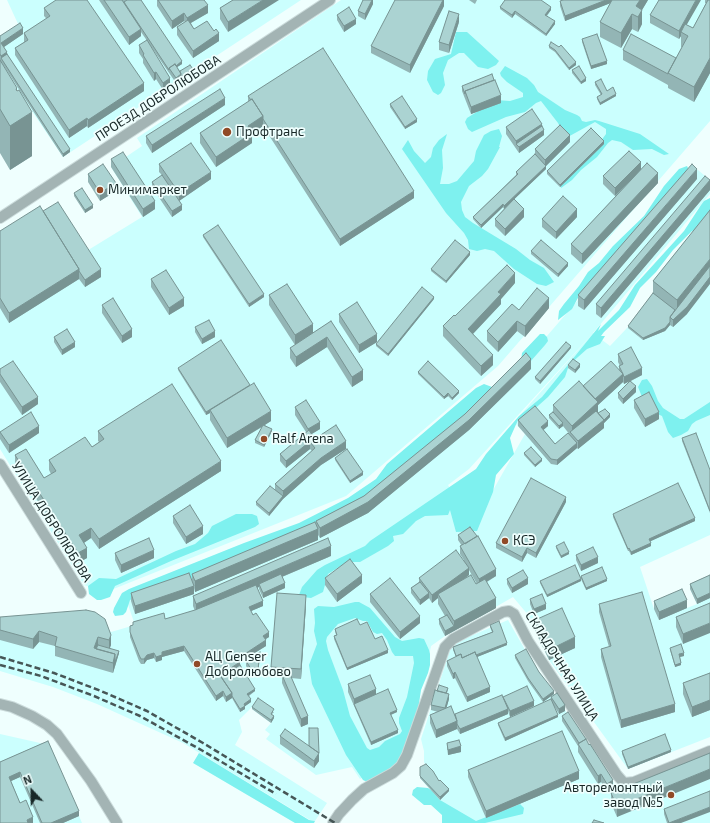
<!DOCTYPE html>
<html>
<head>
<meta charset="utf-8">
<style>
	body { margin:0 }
	#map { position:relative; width:710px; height:823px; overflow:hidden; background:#effffe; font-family:"Exo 2",sans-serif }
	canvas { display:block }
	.north { position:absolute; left:12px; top:771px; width:40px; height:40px; -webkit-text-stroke:3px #effffe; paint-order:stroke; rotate:338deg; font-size:11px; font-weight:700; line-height:16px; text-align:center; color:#172727 }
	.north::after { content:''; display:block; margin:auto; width:14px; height:18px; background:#172727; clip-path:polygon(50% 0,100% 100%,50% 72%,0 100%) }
</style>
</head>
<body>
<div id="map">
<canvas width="710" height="823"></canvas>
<div class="north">N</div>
</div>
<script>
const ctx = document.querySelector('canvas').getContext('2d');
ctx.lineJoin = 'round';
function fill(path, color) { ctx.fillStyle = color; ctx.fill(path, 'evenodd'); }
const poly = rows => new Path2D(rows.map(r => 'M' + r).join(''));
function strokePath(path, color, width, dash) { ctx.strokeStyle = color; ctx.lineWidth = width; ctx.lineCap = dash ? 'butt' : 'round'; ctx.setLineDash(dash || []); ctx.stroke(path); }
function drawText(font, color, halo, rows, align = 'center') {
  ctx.font = font + ' "Exo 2",sans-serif'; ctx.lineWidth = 3.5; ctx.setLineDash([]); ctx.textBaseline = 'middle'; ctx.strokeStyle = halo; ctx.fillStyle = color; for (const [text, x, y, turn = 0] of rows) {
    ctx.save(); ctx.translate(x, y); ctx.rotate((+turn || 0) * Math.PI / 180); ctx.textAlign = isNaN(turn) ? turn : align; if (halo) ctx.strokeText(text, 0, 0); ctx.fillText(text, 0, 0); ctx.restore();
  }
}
fill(poly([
	[7,0,301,0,63,157,0,64,0,39,19,26],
	[341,0,710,0,710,121,498,366,346,496,106,592,84,585,0,449,0,241,85,252,142,217,111,167,142,146,137,138],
	[691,169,698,170,710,180,710,194,593,333,469,469,448,485,472,527,525,434,514,422,593,333,610,346,627,328,710,225,710,535,640,567,654,609,682,597,687,608,697,604,690,589,710,580,710,737,628,769,549,660,529,616,513,597,445,636,431,646,429,656,429,665,400,753,360,779,352,767,316,775,266,739,270,734,265,730,271,723,252,709,256,703,239,720,242,732,235,745,327,803,315,821,310,820,183,743,97,704,53,687,0,671,0,623,96,615,111,632,135,625,126,599,363,503,528,358],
	[508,620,539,674,557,698,624,798,710,763,710,823,467,823,440,800,420,778,420,769,426,767,424,762,424,751,421,739,452,644],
	[0,734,49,745,82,823,0,823]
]), '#cbfffe');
fill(poly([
	[456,32,467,32,499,61,496,65,488,69,478,67,464,53,459,53,448,60,443,73,445,85,441,93,438,95,433,92,427,80,428,71,435,59,451,54],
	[505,66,527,78,534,85,538,92,565,110,577,115,580,117,582,121,586,122,595,120,599,121,640,134,669,154,664,155,652,149,633,150,621,142,612,140,608,143,597,157,581,170,572,180,561,188,560,184,598,145,606,134,606,129,595,122,566,138,558,123,541,101,536,103,525,112,506,117,472,132,468,129,465,122,467,118,496,100,510,101,523,97,523,93,507,82,501,76,500,73],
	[499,129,502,136,499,147,500,147,488,169,482,176,469,186,461,202,462,210,465,217,473,223,516,249,530,260,544,268,554,282,546,286,537,284,514,269,494,251,485,249,477,251,469,249,468,240,464,233,446,213,402,149,408,140,414,151,425,163,431,157,433,148,439,140,447,134,442,150,443,168,440,184,449,184,457,181,474,161,476,151,484,135,491,131],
	[687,166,689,170,580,294,572,309,558,320,559,311,564,304,579,286,588,272,599,263,613,246,644,216,664,186,679,169],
	[710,198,710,220,705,227,692,231,673,250,656,272,640,288,630,307,604,332,601,336,605,336,600,344,587,349,569,365,565,377,548,397,530,413,518,420,510,438,514,454,496,475,493,492,477,531,456,532,450,510,448,515,425,516,416,521,403,534,393,536,394,541,388,546,360,562,347,562,328,574,323,592,311,598,303,597,299,595,302,587,317,570,325,565,365,546,370,541,476,469,486,454,519,416,542,397,601,324,598,331,619,310,635,285,684,231,701,205,704,201],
	[540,334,544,334,547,337,548,341,545,345,530,362,521,361,522,353],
	[647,379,652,386,658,401,663,408,680,419,684,419,710,402,710,415,696,421,692,424,688,431,681,435,673,438,668,432,662,416,647,409,638,387,642,380],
	[484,384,492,387,493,391,366,501,304,534,189,580,134,598,130,600,126,612,123,615,115,616,113,612,114,608,122,593,129,589,244,543,299,523,348,498,376,479,387,464,476,388],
	[236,514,252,514,257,516,259,524,255,527,171,561,115,586,110,597,101,600,97,600,89,594,88,586,99,578,116,579,176,551,195,544,208,533,212,526],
	[355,602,359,602,370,608,395,637,402,641,419,638,424,639,429,650,430,654,430,665,428,673,421,690,417,717,399,761,393,767,367,782,363,780,346,755,312,684,309,665,317,644,314,631,315,623,314,609,318,606,334,607],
	[355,618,363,621,367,621,373,632,377,634,382,633,387,640,392,652,395,656,413,656,414,663,407,697,399,718,399,723,402,731,400,734,385,741,379,747,370,750,367,748,350,716,343,690,328,650,326,641,327,637,338,624],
	[199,753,309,820,315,821,314,823,295,823,193,763],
	[417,787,428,788,431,790,440,800,476,821,520,804,524,808,523,814,485,823,442,823,442,815,431,805,424,805,412,795,413,790]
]), '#7ef1ef');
const minor = poly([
	[0,218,330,0],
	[0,464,81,593],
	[0,704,12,707,32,716,47,725,57,734,91,781,117,823],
	[333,823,339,814,352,800,364,789,393,773,401,766,407,755,445,647,453,639,503,612,509,611,514,614,528,641,617,775,624,783,634,782,710,751]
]);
strokePath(minor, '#ccdcdc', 12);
strokePath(minor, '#a3b4b4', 10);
strokePath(poly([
	[0,657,54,673,101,691,147,711,203,743,335,823],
	[0,665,41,676,94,696,140,716,203,751,276,794]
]), '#465656', 2.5, [6, 3]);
fill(poly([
	[99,0,141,0,182,64,177,67,180,71,193,72,176,83,141,32,141,36,129,45],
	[157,0,204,0,208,13,191,23,194,29,219,41,193,58,177,35,177,27,185,22,184,21,172,29,157,6],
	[233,0,228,32,220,19,220,8],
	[373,0,373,4,365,20,358,16,358,11],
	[444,0,444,6,410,73,371,53,371,46],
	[469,0,477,0,475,4],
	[648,0,642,10,642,24,638,32,632,29,621,48,600,37,600,22,610,3,565,21,560,6,560,1],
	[705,0,710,0,710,73,694,102,668,88,668,85,623,60,623,50,676,58,682,47,681,47,681,36,679,39,650,23,650,15,687,25,693,28,706,3,705,3],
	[500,7,551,10,547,16,555,24,546,36,515,14,512,18,500,9],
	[44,8,144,91,88,128,87,126,69,138,15,55,15,48,24,42,24,33,47,19,44,16],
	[337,15,356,24,344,32,337,20],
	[459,22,449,53,439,50,439,42],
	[23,34,4,47,7,54,70,152,63,157,0,60,0,36],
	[582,39,607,64,591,69,582,42],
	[139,45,170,86,163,90,156,79,154,81,143,63,143,59,139,53],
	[549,46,559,47,576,65,569,70,555,52,549,48],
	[0,60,17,91,32,156,10,170,0,153],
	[572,70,586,81,581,84,572,73],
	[595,82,607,91,616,96,600,105,597,99,597,97,601,95,595,85],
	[462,86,501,103,471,114,462,91],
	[248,96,414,198,340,246,263,126,252,133,252,143,216,167,200,143,200,133,248,102],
	[390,104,417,122,405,129,390,107],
	[225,105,152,153,146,143,146,136],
	[542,126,544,135,519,153,506,134,506,127],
	[570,142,546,166,546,169,514,199,524,217,505,236,495,226,495,219,504,209,503,207,481,228,473,219,473,217,516,175,516,172,535,154,535,149],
	[604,144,560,187,547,174,547,171],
	[111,159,155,209,143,217,111,167],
	[159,164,211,179,179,201,182,210,172,217,152,187,152,182,162,175,159,172],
	[641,169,658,183,582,264,571,254,571,244,629,182,615,196,603,184,603,176],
	[88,174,116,191,100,201,88,182],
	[697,179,584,310,578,306,578,295],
	[710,180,710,190,601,318,596,314,596,304],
	[74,193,93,208,85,213,74,196],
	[710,210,687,314,673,327,670,325,665,331,643,340,628,328,628,326,653,293,653,281],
	[43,211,101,277,85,287,79,279,9,323,0,308,0,231],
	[577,217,556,239,542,227,542,219],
	[203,235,264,297,249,307,203,237],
	[531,251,568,266,558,277,531,254],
	[470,255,446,283,431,271,431,269],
	[151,279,184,306,169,315,151,287],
	[515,283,501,299,501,304,473,334,493,365,481,376,443,336,443,326,455,316],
	[269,295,313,333,331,321,363,380,352,387,327,347,296,367,290,358,290,348,295,345,269,305],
	[434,299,388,356,376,346,376,344],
	[102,305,132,337,122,343,102,313],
	[549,308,525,337,517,331,498,352,487,341,487,331,519,310],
	[339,314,377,342,359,353,339,322],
	[195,327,215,337,202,344,195,332],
	[54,337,75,347,62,355,54,342],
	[571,348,540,384,535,379,535,377],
	[618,354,642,375,631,381,636,392,623,404,618,398,618,393,630,381,624,384,623,382,598,405,597,413,598,413,610,417,604,423,604,422,604,428,578,449,577,448,557,465,551,464,518,426,518,420,548,426,543,430,555,444,570,435,563,426,559,429,549,418,549,415,553,412,553,405,583,386,619,370,619,366,620,366,618,362],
	[568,365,580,367,575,373,568,368],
	[178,368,271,421,265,425,272,431,264,447,255,443,255,440,262,427,227,448,210,420,210,413,206,415,178,370],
	[0,369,38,404,22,415,0,382],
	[531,369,469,430,368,513,320,538,318,535,318,540,195,592,194,588,194,594,135,614,131,601,131,593,192,581,192,574,316,525,316,521,364,496],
	[418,372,459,393,452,400,448,396,444,399,418,374],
	[634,400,659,419,645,427,634,408],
	[295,407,320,429,312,434,314,439,346,449,321,465,283,499,269,516,256,505,256,502,275,489,275,484,312,451,310,449,286,468,280,461,280,454,306,432,295,415],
	[98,431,221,471,99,549,91,538,84,543,87,558,78,563,15,466,15,455,44,478,51,474,49,470,49,460,92,447,99,442,98,441],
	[0,432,39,433,9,453,0,439],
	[682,438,710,470,710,513,682,441],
	[524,453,542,461,535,467,524,455],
	[335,458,363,475,350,483,335,460],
	[566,502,536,558,527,553,522,562,496,548,496,543],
	[613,514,695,521,650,541,651,546,631,555,629,551,628,551,613,517],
	[173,516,203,534,186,544,173,523],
	[458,535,477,537,496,576,487,582,496,608,445,636,439,624,439,619,445,616,438,604,438,598,432,603,429,598,420,605,411,593,411,588,419,582,419,578,464,560,460,554,460,546,462,546,458,540],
	[469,570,477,584,476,584,465,579,469,575],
	[556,546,569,554,561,558,556,548],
	[115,553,154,558,121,573,115,560],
	[576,555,598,563,581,571,576,560],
	[331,556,282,577,285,588,263,598,259,589,259,587,257,588,263,606,251,611,253,615,269,637,265,639,266,646,240,662,240,665,255,691,249,696,251,702,245,706,245,709,240,712,232,698,226,702,223,696,216,701,184,651,162,657,162,660,156,662,154,658,147,660,144,664,141,664,139,661,130,637,130,626,133,625,133,622,165,619,195,611,193,606,193,596],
	[710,575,710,598,697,604,690,589,690,584],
	[581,576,607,581,586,590,581,579,581,581,547,597,540,583,540,581,581,578],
	[325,578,362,583,337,602,325,585],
	[507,579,528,584,512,593,507,584],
	[370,594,420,623,400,639,370,602],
	[530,599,546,609,534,614,530,604],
	[654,601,687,608,659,620,654,609],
	[710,603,683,644,676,627,676,617],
	[599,604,675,712,621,728,601,657,601,649,609,647,599,612],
	[306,605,301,679,291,678,308,724,301,727,282,683,282,677,271,677,271,667],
	[0,617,105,619,111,645,109,648,119,653,113,673,55,656,55,646,39,642,33,649,0,640],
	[535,620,575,648,549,660,535,631],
	[360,625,388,653,347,670,334,639,334,636,336,635,335,631,335,629],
	[490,625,507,645,477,657,490,692,467,702,455,678,453,679,447,666,447,661,456,657,453,650,453,647,492,632,490,627],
	[670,648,684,656,680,657,681,665,675,667,670,650],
	[515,655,539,672,554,694,543,702,528,681,515,658],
	[260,657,258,674,253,677,246,666,246,661],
	[710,673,710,710,692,717,683,694,683,683],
	[348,684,376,694,397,712,391,715,398,733,371,745,348,692],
	[448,690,447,693,449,699,446,709,455,714,503,699,503,697,534,706,510,717,508,711,508,714,460,734,457,729,436,738,430,723,430,715,438,712,431,710,431,705,437,691],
	[551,697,565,711,559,714,554,706,558,717,505,741,498,725,498,723,551,700],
	[252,707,274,712,272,714,274,718,271,723,252,709],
	[562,716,613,787,607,791,601,782,598,784,578,752,578,746,562,721],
	[280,736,319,761,314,768,280,744],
	[48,741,79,816,63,823,40,823,20,777,11,781,20,803,33,823,0,823,0,762],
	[447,743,461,752,448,755,447,748],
	[622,751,671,752,628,769,622,754],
	[710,753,617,817,611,803,611,793],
	[420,767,439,781,449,791,440,800,420,778],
	[468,770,579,779,486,818,468,777],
	[664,809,681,823,667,823,664,814]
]), '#93b5b5');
fill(poly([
	[263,0,279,0,228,32,228,22],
	[372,0,373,0,373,4,365,20,365,14],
	[443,0,444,0,444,6,410,73,410,65],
	[606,0,616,0,616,1,565,21,565,16],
	[640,0,648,0,642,10,642,24,638,32,638,17,636,6],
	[696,0,701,0,682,33,681,32,681,36,679,39,679,31],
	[208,5,208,13,187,25,187,18],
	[551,7,551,10,545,17,545,15],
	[515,11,515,14,512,18,512,15],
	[184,13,184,21,172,29,172,21],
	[459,14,459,22,449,53,449,45],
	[632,14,632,29,621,48,621,33],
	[356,19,356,24,344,32,344,26],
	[555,21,555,24,546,36,546,34],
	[23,28,23,34,1,49,1,43],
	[141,29,141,36,129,45,129,37],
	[219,33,219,41,193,58,193,51],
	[7,52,7,57,1,58,1,61,1,56],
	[710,58,710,73,694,102,694,87],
	[182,61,182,64,171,71,170,69],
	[607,61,607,64,591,69,591,66],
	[576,62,576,65,569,70,569,68],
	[193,69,193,72,176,83,176,78,181,74],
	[156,72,156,79,154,81,154,73],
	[170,78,170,86,163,90,163,83],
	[586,78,586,81,581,84,581,82],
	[144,83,144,91,88,128,88,120],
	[17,88,17,121,32,112,32,156,10,170,10,126,16,89],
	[616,94,616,96,600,105,600,103],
	[501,95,501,103,471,114,471,107],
	[225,98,225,105,152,153,152,145],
	[263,116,263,126,248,136,248,126],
	[87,118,87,126,69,138,69,130],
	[417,119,417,122,405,129,405,127],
	[542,124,542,131,516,144,516,149,516,141],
	[544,130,544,135,519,153,519,147],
	[252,133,252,143,216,167,216,157],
	[570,135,570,142,545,167,545,160],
	[604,141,604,144,560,187,560,185],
	[70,149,70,152,63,157,63,154],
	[641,162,641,170,615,196,615,188],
	[546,166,546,169,504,209,504,206],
	[697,169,697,179,584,310,584,300],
	[211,172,211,179,179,201,179,193],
	[658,173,658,183,582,264,582,254],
	[710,180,710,190,601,318,601,308],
	[116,183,116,191,100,201,100,193],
	[414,191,414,198,340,246,340,239],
	[155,201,155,209,143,217,143,209],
	[503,204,503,207,481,228,481,225],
	[93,205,93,208,85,213,85,210],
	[182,205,182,210,172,217,172,211],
	[524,209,524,217,505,236,505,229],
	[577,209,577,217,556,239,556,232],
	[470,252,470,255,446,283,446,281],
	[710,259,710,284,687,314,673,327,673,320,677,312,677,300],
	[568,263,568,266,558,277,558,274],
	[79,269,79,279,9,323,9,313],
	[101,269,101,277,85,287,85,280],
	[515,273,515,283,501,299,501,304,468,339,468,329,498,292],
	[264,294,264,297,249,307,249,304],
	[434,297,434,299,388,356,388,354],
	[184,298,184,306,169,315,169,308],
	[549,298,549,308,525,337,525,326],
	[517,321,517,331,498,352,498,342],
	[670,322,670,325,665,331,643,340,643,338],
	[313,324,313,334,295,345,295,335],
	[132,329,132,337,122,343,122,336],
	[215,331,215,337,202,344,202,339],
	[377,334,377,342,359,353,359,345],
	[327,337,327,347,296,367,296,357],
	[75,342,75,347,62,355,62,350],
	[571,346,571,348,540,384,540,381],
	[493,355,493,365,481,376,481,366],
	[531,359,531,369,469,430,368,513,320,538,320,528,368,502],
	[580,364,580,367,575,373,575,370],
	[642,368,642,375,624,384,624,377],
	[363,370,363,380,352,387,352,377],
	[623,374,623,382,598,405,598,412,573,435,572,434,572,426,594,400],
	[636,386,636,392,623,404,623,399],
	[459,391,459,393,452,400,452,398],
	[448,393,448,396,444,399,444,397],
	[38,397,38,404,22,415,22,407],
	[210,410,210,413,206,415,206,412],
	[271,411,271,421,227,448,227,438],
	[659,412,659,419,645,427,645,419],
	[610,414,610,417,604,423,604,420],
	[604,420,604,428,578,449,578,441],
	[548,421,548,426,541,432,541,427],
	[320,422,320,429,308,436,308,429],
	[563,423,563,426,559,429,559,426],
	[39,426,39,433,9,453,9,445],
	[272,429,272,431,264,447,264,445],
	[314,438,314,445,310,442,310,449,286,468,286,461],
	[346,441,346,449,321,465,283,499,269,516,269,513,283,496,283,491,321,458],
	[577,443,577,448,557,465,557,460],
	[542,459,542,461,535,467,535,465],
	[221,461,221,471,99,549,99,539],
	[363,472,363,475,350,483,350,481],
	[566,497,566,502,536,558,536,553],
	[695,518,695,521,649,542,649,539],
	[203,526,203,534,186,544,186,537],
	[91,528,91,538,79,546,79,535],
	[318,529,318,540,195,592,195,581],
	[651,543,651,546,631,555,631,552],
	[331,546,331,556,260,586,259,584,259,587,196,614,196,604],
	[87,548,87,558,78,563,78,553],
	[527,548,527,553,522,562,522,557],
	[154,550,154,558,121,573,121,565],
	[569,552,569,554,561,558,561,556],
	[598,557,598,563,581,571,581,565],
	[469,568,469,575,440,597,438,594,438,598,432,603,432,595],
	[496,569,496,576,479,586,479,579],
	[362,575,362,583,337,602,337,594],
	[528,578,528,584,512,593,512,588],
	[581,579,581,581,547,597,547,595],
	[607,579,607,581,586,590,586,588],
	[285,583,285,588,263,598,263,593],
	[194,586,194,594,135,614,135,606],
	[429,593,429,598,420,605,420,600],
	[710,593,710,598,697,604,697,599],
	[306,595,306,605,301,679,301,669],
	[496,598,496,608,454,631,454,621],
	[687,600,687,608,659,620,659,612],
	[263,601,263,606,249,612,249,607],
	[546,604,546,609,534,614,534,609],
	[420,616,420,623,400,639,400,632],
	[710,623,710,633,683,644,683,634],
	[454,626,454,631,445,636,445,631],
	[39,631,39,642,33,649,33,639],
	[269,632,269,637,263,641,263,636],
	[111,635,111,645,109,651,109,640],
	[98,637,98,647,95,656,94,648],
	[575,637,575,648,549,660,549,650],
	[266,640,266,646,237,664,237,659],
	[507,643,507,645,462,663,462,661],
	[184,646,184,651,162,657,162,660,156,662,156,657,162,652],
	[388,650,388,653,347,670,347,668],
	[119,651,119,653,113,673,113,663,115,654],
	[260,652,258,674,253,677,253,672],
	[154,653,154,658,147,660,144,664,144,659,147,655],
	[684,653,684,656,679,657,679,654],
	[240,662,240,668,221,680,220,675],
	[681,663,681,665,675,667,675,665],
	[455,672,455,678,453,679,453,674],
	[490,687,490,692,467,702,467,697],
	[255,689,255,691,247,696,247,694],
	[376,689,376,697,354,704,354,706,354,699],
	[223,691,223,696,216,701,216,696],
	[554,691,554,694,543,702,543,699],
	[232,693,232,698,226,702,226,697],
	[449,694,449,699,445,713,445,708],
	[251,699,251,702,244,707,244,704],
	[710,700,710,710,692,717,692,707],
	[534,701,534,706,510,717,510,711],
	[675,704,675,712,621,728,621,720],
	[565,705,565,711,559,714,559,709],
	[245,706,245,709,240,712,240,709],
	[508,709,508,714,460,734,460,729],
	[397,710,397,712,390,715,390,713],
	[558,715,558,717,505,741,505,738],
	[274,716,274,718,271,723,271,720],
	[308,716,308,724,301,727,301,719],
	[457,721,457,729,436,738,436,730],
	[398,730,398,733,371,745,371,742],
	[461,746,461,752,448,755,448,750],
	[671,750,671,752,628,769,628,767],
	[319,753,319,761,314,768,314,761],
	[710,769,710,779,617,817,617,807],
	[579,771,579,779,486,818,486,811],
	[20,772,20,777,9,782,9,777],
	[601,774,601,782,598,784,598,776],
	[613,780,613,787,607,791,607,784],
	[449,789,449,791,440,800,440,797],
	[710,807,710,812,681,823,669,823],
	[79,811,79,816,63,823,51,823],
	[33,817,33,823,27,823,27,820]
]), '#789493');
const building = poly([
	[56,0,87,0,144,83,88,120,87,118,69,130,15,48,28,40,24,33,50,16,44,8,56,0],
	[104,0,122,0,141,29,129,37,104,0],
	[127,0,141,0,182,61,176,66,175,64,169,68,169,70,124,2,127,0],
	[158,0,204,0,208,5,187,18,184,13,172,21,158,0],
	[233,0,263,0,228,22,220,8,233,0],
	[363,0,372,0,365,14,358,11,363,0],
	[395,0,443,0,410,65,371,46,395,0],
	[505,0,541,0,551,7,545,15,555,21,546,34,515,11,512,15,500,7,505,0],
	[563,0,606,0,565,16,560,1,563,0],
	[612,0,640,0,636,6,642,10,638,17,632,14,621,33,600,22,612,0],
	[659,0,696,0,679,31,650,15,659,0],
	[708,0,710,0,710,58,694,87,668,73,688,36,681,32,685,24,693,28,708,0],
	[349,7,356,19,344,26,337,15,349,7],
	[449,11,459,14,449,45,439,42,449,11],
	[188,20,194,29,207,21,214,31,216,29,219,33,193,51,177,27,188,20],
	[20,23,23,28,1,43,7,52,1,56,0,54,0,36,20,23],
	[597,34,607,61,591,66,582,39,597,34],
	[631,34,676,58,668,73,668,74,623,50,631,34],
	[147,40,170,78,163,83,156,72,154,73,143,55,144,54,139,45,147,40],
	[551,42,559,47,561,45,576,62,569,68,555,50,549,46,551,42],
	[323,48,414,191,340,239,263,119,263,116,252,99,251,100,248,96,323,48],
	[7,54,70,149,63,154,1,58,7,54],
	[0,60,17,88,16,89,17,91,19,90,32,112,10,126,0,109,0,60],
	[175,64,181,74,176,78,169,68,175,64],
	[190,65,193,69,181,77,181,74,180,71,190,65],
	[579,66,586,78,581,82,572,70,579,66],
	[492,74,494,80,465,91,465,94,462,86,492,74],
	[601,79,607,91,613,87,616,94,600,103,597,97,602,94,595,82,601,79],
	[495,80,501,95,471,107,465,91,495,80],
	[220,89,225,98,152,145,146,136,220,89],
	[402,96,417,119,405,127,390,104,402,96],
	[252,99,263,116,248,126,252,133,216,157,200,133,252,99],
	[532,109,542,124,516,141,506,127,532,109],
	[560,125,570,135,545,160,535,149,560,125],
	[542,126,544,130,519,147,516,144,542,126],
	[591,128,604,141,560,185,547,171,591,128],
	[191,143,211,172,179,193,159,164,191,143],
	[629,151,641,162,615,188,603,176,629,151],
	[123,152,155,201,143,209,111,159,123,152],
	[535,154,546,166,504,206,503,204,481,225,473,217,518,174,516,172,535,154],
	[647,163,658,173,582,254,571,244,647,163],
	[103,164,116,183,100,193,88,174,103,164],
	[692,164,697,169,584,300,578,295,692,164],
	[162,175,182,205,172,211,152,182,162,175],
	[705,176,710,180,601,308,596,304,705,176],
	[82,188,93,205,85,210,74,193,82,188],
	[563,196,577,209,556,232,542,219,563,196],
	[514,199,524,209,505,229,495,219,514,199],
	[58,202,101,269,85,280,79,271,79,269,43,211,58,202],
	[40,206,79,269,9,313,0,298,0,231,40,206],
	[710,210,710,259,677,300,653,281,710,210],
	[218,225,264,294,249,304,203,235,218,225],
	[455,240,470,252,446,281,431,269,455,240],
	[541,240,568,263,558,274,531,251,541,240],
	[507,265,515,273,498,292,501,294,468,329,493,355,481,366,443,326,454,315,455,316,507,265],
	[710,266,710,277,687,307,673,320,670,317,710,266],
	[166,270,184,298,169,308,151,279,166,270],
	[287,284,313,324,295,335,269,295,287,284],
	[422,287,434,297,388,354,376,344,422,287],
	[537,288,549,298,525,326,517,321,498,342,487,331,512,304,519,310,537,288],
	[653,293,675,310,670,317,670,322,665,328,643,338,628,326,653,293],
	[113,298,132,329,122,336,102,305,113,298],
	[357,302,377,334,359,345,339,314,357,302],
	[209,320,215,331,202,339,195,327,209,320],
	[331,321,363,370,352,377,327,337,296,357,290,348,331,321],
	[67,329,75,342,62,350,54,337,67,329],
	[221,340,250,385,206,412,178,368,221,340],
	[566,342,571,346,540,381,535,377,566,342],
	[631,347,642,368,624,377,623,374,595,399,583,386,611,361,623,374,619,366,623,364,618,354,631,347],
	[526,353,531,359,469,420,368,502,320,528,316,521,364,496,465,414,526,353],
	[573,359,580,364,575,370,568,365,573,359],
	[13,361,38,397,22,407,0,374,0,369,13,361],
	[428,361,459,391,452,398,448,393,444,397,418,372,428,361],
	[579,381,598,402,572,426,553,405,579,381],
	[630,381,636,386,623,399,618,393,630,381],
	[254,383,271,411,227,438,210,410,254,383],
	[172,384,221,461,99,539,91,528,79,535,87,548,78,553,15,455,26,449,44,478,56,471,49,460,85,437,92,447,104,439,98,431,172,384],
	[649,392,659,412,645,419,634,400,649,392],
	[306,400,320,422,308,429,295,407,306,400],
	[535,406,548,421,541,427,555,444,568,433,577,443,557,460,551,459,518,420,535,406],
	[605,409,610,414,604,420,598,413,605,409],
	[596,411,604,420,578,441,570,432,596,411],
	[31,412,39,426,9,445,0,432,31,412],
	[553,412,563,423,559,426,549,415,553,412],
	[263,425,272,429,264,445,255,440,263,425],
	[336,425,346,441,321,458,283,491,275,484,315,448,310,442,336,425],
	[309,430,314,438,286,461,280,454,309,430],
	[696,433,710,470,710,511,682,438,696,433],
	[531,447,542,459,535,465,524,453,531,447],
	[347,449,363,472,350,481,335,458,347,449],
	[531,478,566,497,536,553,527,548,522,557,496,543,531,478],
	[678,483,695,518,649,539,651,543,631,552,629,548,628,549,613,514,678,483],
	[270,486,283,496,269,513,256,502,270,486],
	[190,505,203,526,186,537,173,516,190,505],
	[315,522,318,529,195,581,192,574,315,522],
	[470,527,477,536,465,544,458,535,470,527],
	[478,536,496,569,479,579,460,546,478,536],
	[149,538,154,550,121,565,115,553,149,538],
	[328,538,331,546,196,604,193,596,328,538],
	[564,542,569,552,561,556,556,546,564,542],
	[593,547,598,557,581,565,576,555,593,547],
	[456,550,469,568,432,595,419,578,456,550],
	[350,559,362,575,337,594,325,578,350,559],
	[575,565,581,579,547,595,540,581,575,565],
	[602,567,607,579,586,588,581,576,602,567],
	[523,570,528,578,512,588,507,579,523,570],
	[189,573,194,586,135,606,131,593,189,573],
	[281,574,285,583,263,593,259,584,281,574],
	[471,575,476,584,485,579,496,598,454,621,438,594,471,575],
	[710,575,710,593,697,599,690,584,710,575],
	[390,578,420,616,400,632,370,594,390,578],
	[420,582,429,593,420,600,411,588,420,582],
	[256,585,263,601,249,607,253,615,256,613,269,632,263,636,266,640,237,659,240,662,220,675,232,693,226,697,223,691,216,696,184,646,162,652,162,655,156,657,154,653,147,655,144,659,141,659,139,655,130,632,130,626,133,625,133,622,164,613,165,619,195,610,256,585],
	[682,589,687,600,659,612,654,601,682,589],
	[642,592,675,704,621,720,601,649,611,646,599,604,642,592],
	[277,593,306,595,301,669,271,667,277,593],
	[542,594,546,604,534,609,530,599,542,594],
	[710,603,710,623,683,634,676,617,710,603],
	[562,608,575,637,549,650,535,620,562,608],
	[86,610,95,612,105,619,111,635,109,640,98,637,94,648,115,654,113,663,55,646,57,637,39,631,33,639,0,630,0,617,86,610],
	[447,615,454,626,445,631,439,619,447,615],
	[357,619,360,625,367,622,375,639,382,636,388,650,347,668,334,636,337,635,335,629,357,619],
	[499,621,507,643,476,655,475,652,462,658,461,654,456,656,453,647,493,632,490,625,499,621],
	[681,644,684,653,679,654,681,663,675,665,670,648,681,644],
	[98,645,119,651,115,662,115,654,96,649,98,645],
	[526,649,539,672,554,691,543,699,528,678,515,655,526,649],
	[260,652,258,669,253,672,246,661,260,652],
	[475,652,490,687,467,697,455,672,453,674,447,661,461,654,462,658,475,652],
	[240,665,255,689,247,694,251,699,244,704,245,706,240,709,232,696,232,693,221,677,240,665],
	[289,672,308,716,301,719,282,675,289,672],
	[710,673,710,700,692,707,683,683,710,673],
	[370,675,376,689,354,699,348,684,370,675],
	[439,685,448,688,446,693,437,691,439,685],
	[527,686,534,701,510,711,503,697,527,686],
	[388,689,397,710,390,713,398,730,371,742,354,704,388,689],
	[435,690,449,694,445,708,431,705,435,690],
	[557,693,565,705,559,709,551,697,557,693],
	[502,695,508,709,460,729,457,724,457,721,455,714,502,695],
	[258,698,274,709,271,714,274,716,271,720,252,707,258,698],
	[551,699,558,715,505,738,498,723,551,699],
	[451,706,457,721,436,730,430,715,451,706],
	[568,712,586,739,579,743,562,716,568,712],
	[309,728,318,728,319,753,309,746,309,728],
	[285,729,319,753,314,761,280,736,285,729],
	[562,731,579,771,486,811,468,770,562,731],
	[665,734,671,750,628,767,622,751,665,734],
	[586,739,589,745,590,744,613,780,607,784,601,774,598,776,578,744,586,739],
	[459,740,461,746,448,750,447,743,459,740],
	[48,741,79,811,51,823,42,823,20,772,9,777,20,803,26,800,33,817,27,820,28,823,0,823,0,762,48,741],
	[710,753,710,769,617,807,611,793,710,753],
	[426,764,433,771,439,781,440,780,449,789,440,797,420,776,420,767,426,764],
	[710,791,710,807,669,823,664,809,710,791],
	[594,820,604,823,592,823,594,820]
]);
fill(building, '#abd3d2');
strokePath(building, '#789493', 1);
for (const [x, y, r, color] of [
	[227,132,5,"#914a27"],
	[100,190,4,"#914a27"],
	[264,439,4,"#914a27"],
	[505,541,4,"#914a27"],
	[197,664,4,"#914a27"],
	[671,795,4,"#914a27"]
]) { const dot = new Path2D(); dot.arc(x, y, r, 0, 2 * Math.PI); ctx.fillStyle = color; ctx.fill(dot); strokePath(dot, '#effffe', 1.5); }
drawText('13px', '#172727', '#effffe', [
	["ПРОЕЗД ДОБРОЛЮБОВА",158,98,-33],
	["УЛИЦА ДОБРОЛЮБОВА",52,522,58],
	["СКЛАДОЧНАЯ УЛИЦА",562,666,58]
]);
drawText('13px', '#172727', '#effffe', [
	["Профтранс",236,132],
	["Минимаркет",108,190],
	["Ralf Arena",272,439],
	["КСЭ",513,541],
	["АЦ Genser",205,657],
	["Добролюбово",205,672],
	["Авторемонтный",663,788,"right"],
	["завод №5",663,803,"right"]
], 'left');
</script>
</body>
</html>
